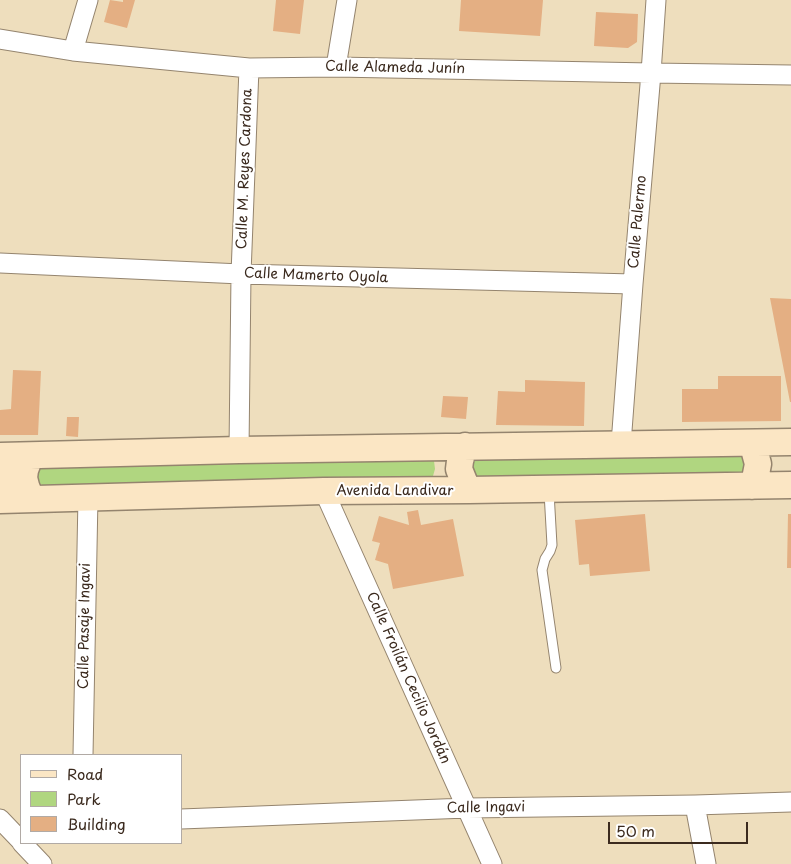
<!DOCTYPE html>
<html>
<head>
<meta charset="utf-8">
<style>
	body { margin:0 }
	#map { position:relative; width:791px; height:864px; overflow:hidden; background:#eedebd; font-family:"Playpen Sans",sans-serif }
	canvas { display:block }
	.legend { position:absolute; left:20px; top:754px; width:162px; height:90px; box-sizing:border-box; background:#fff; border:1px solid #b1aaa5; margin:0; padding:6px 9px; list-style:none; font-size:15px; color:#3b2a1e }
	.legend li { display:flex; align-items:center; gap:10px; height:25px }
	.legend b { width:25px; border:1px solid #b1aaa5 }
	.scale { position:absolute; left:608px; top:822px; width:140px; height:22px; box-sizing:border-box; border:2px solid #3b2a1e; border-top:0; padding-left:6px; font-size:15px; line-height:18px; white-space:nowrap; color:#3b2a1e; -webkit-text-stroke:4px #fff; paint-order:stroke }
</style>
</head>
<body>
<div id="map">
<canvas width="791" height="864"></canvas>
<ul class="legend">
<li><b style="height:6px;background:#fbe6c4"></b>Road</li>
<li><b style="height:14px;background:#b0d680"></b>Park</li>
<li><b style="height:14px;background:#e4af83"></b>Building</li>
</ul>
<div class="scale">50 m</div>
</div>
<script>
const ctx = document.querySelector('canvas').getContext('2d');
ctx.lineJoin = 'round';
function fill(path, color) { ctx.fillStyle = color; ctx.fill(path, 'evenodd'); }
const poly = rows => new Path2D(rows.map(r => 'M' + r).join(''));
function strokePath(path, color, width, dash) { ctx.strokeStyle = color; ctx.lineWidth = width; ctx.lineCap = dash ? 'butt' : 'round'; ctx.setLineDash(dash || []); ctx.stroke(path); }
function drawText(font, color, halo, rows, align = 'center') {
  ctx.font = font + ' "Playpen Sans",sans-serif'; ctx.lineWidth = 4; ctx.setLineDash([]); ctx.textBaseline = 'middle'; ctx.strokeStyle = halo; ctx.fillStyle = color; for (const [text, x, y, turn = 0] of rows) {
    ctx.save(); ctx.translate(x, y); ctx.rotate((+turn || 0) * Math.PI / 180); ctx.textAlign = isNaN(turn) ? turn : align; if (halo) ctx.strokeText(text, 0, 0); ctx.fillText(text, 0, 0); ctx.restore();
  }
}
fill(poly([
	[740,447,747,471,737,477,477,480,470,472,475,456],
	[424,455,434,461,435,469,433,476,421,481,51,491,36,481,37,466]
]), '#b0d680');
fill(poly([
	[110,0,123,2,123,0,135,0,127,28,104,22],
	[276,0,304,0,300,34,273,31],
	[461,0,543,0,540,36,459,31],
	[596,12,638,14,637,42,628,48,594,46],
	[770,298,791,299,791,402,790,402],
	[13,370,41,371,38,435,0,435,0,410,11,409],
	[718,376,781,376,781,421,682,422,682,389,718,389],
	[525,380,585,382,584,426,496,425,498,391,525,392],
	[443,396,468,397,466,419,441,417],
	[67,417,79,417,78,437,66,436],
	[418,510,421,525,453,519,464,576,393,589,388,564,375,560,380,543,372,541,379,516,409,525,407,512],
	[645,514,650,571,590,576,589,564,579,565,575,520],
	[788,514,791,514,791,568,787,568]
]), '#e4af83');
const lane = poly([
	[549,492,552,545,550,551,545,559,542,570,556,668]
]);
const street = poly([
	[0,39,73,51,249,68,336,67,651,73,791,75],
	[73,51,88,0],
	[336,67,347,0],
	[0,263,241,274,633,284],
	[621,444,633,284,651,73,656,0],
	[239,450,241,274,249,68],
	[324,491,492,864],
	[83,755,88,497],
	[695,805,706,864],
	[0,819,21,841],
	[181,819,467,808,695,805,791,802],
	[22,843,42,864]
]);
const secondary = poly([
	[750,443,754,449,758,464,755,479,752,486],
	[465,446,462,453,460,461,459,469,465,484,469,490],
	[0,456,239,450,791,442],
	[33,456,28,462,25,470,24,478,26,486,29,494,35,499],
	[0,464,5,478,4,486,0,495],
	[0,500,324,491,469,490,791,485]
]);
strokePath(lane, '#94846e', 11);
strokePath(street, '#94846e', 21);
strokePath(secondary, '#94846e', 29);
strokePath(lane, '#fff', 9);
strokePath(street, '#fff', 19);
strokePath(secondary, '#fbe6c4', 26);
drawText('14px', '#3b2a1e', '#fff', [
	["Calle Alameda Junín",395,68,1],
	["Calle M. Reyes Cardona",245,169,-88],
	["Calle Palermo",638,222,-85],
	["Calle Mamerto Oyola",316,276,2],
	["Avenida Landivar",395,491],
	["Calle Pasaje Ingavi",85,626,-89],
	["Calle Froilán Cecilio Jordán",408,678,66],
	["Calle Ingavi",486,808,-1]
]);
</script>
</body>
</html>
